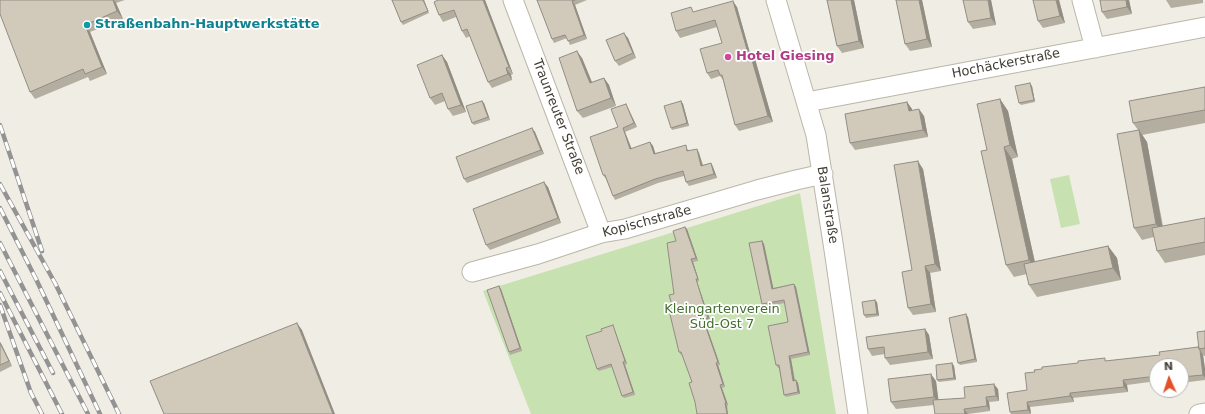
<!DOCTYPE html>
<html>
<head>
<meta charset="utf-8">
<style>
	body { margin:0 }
	#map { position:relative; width:1205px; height:414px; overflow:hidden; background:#f0eee4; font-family:"DejaVu Sans",sans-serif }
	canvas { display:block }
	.north { position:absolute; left:1149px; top:358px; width:40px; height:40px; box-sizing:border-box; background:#fff; border:1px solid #b3b2ae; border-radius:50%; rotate:357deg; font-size:11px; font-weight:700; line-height:16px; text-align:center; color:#423e35 }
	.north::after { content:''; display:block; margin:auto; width:14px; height:18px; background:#e55127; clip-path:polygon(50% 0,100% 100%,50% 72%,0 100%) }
</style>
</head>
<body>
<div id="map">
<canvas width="1205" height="414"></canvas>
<div class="north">N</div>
</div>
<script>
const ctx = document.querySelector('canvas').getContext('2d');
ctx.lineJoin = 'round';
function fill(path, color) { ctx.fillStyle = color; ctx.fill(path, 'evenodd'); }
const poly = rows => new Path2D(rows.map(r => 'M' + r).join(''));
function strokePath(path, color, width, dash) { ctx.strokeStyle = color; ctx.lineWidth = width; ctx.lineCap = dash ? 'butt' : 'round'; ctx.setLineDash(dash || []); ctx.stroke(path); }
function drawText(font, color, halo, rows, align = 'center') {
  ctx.font = font + ' "DejaVu Sans",sans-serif'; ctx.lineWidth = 3.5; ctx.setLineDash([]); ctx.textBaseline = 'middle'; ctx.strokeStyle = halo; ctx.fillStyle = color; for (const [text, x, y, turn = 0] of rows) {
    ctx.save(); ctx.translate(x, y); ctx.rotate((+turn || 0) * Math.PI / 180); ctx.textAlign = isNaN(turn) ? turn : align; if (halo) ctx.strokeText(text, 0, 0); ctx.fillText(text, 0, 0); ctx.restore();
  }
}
fill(poly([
	[1069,175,1080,224,1061,228,1050,179],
	[800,193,836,414,531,414,483,291]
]), '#c8e1b1');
const minor = poly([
	[513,0,601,233],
	[776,0,816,135,833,243,858,414],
	[1082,0,1095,48],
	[807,102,1205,27],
	[472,272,538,254,601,233,625,229,757,190,796,180,823,174],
	[1199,414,1205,413]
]);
strokePath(minor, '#bbb6a8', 21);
strokePath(minor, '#fff', 19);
const rail = poly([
	[0,125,42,251],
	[0,184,55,283,119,414],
	[0,208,36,279,100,414],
	[0,243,88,414],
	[0,271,53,373],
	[0,293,62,414],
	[0,305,31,393,42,414]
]);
strokePath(rail, '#939393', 4.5);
strokePath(rail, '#fff', 3, [9]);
fill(poly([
	[0,0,125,0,116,3,123,19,90,32,107,74,90,81,88,77,35,99,30,92],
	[392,0,424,0,429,13,403,25,401,22],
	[485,0,513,74,511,75,512,80,492,88,488,82,470,36,466,38,462,31,456,17,443,22,439,15,434,2],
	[537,0,587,0,575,5,587,39,570,45,567,38,554,43,552,39],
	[827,0,854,0,864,48,842,53,837,46],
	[896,0,922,0,932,47,910,51,905,44],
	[991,0,996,25,973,29,968,22],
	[1059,0,1065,23,1043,28,1038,21],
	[1129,0,1132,14,1107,19,1102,12],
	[1166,0,1203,0,1203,3,1171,8],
	[737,7,750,53,755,59,773,122,739,131,735,125,723,80,720,76,711,79,707,73,722,43,717,27,680,38,676,31,694,12],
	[628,38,636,58,619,66,615,61],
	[442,55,447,62,466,112,453,116,448,109,445,101,435,105,430,98],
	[582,58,592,82,604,78,609,85,616,106,583,118,577,111],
	[1032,86,1035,102,1021,105,1019,103],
	[1205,87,1205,123,1142,135,1147,142,1163,226,1205,218,1205,255,1165,263,1157,251,1154,237,1142,240,1134,228,1138,130,1133,123],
	[1000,99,1008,111,1018,157,1012,159,1035,262,1108,246,1117,258,1121,280,1037,297,1029,285,1027,274,1014,277,1006,265,987,150],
	[681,101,683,104,689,126,672,130,671,128],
	[907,102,912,109,912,111,924,116,928,137,855,150,850,143],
	[484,103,490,120,474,125,472,123],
	[626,104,628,108,637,127,625,132,632,149,650,142,653,146,655,153,688,149,689,151,697,149,699,153,703,165,711,163,713,167,717,178,689,186,686,182,684,176,658,183,615,200,613,196,606,179,603,175],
	[532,128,535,132,544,154,467,183,464,179],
	[923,169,941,271,930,273,936,312,913,315,908,308],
	[548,187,561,223,490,250,486,245],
	[687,229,698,261,693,262,699,281,697,282,710,320,705,322,720,365,718,365,725,387,722,388,728,405,727,406,692,382,682,354,681,355,679,352,672,305,674,294,676,241],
	[762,241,764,244,773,288,794,284,796,287,810,355,791,359,795,380,796,380,798,383,800,394,786,397,784,395,779,368,778,368,776,365,788,322,785,303,763,307,762,304],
	[499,286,501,289,522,351,510,355,509,352],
	[877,302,879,316,866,318,864,315],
	[968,317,977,362,960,365,958,363],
	[614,328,627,364,625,365,635,395,624,398,622,396,612,367,599,371,597,369],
	[925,329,929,335,933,359,890,365,885,358,885,354,872,356,868,349],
	[1205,331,1205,356,1204,356,1203,355,1205,369,1205,380,1181,383,1181,366,1157,366,1157,381,1127,385,1128,392,1073,398,1074,402,1030,407,1031,414,1011,414,1010,412,1027,390,1107,361,1160,355,1198,347],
	[0,342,12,366,0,372],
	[952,363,954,366,956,380,939,382,937,380],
	[936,381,938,400,965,398,998,389,999,401,989,402,990,411,968,414,935,414,934,405,896,409,891,402]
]), '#b4aea1');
fill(poly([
	[113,0,114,0,116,3,123,19,117,11],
	[423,0,424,0,429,13,428,11],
	[483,0,485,0,513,74,509,67],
	[851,0,854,0,864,48,859,41],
	[919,0,922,0,932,47,927,39],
	[988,0,991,0,996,25,991,18],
	[1056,0,1059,0,1065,23,1060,16],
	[1126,0,1129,0,1132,14,1127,7],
	[572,1,575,5,587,39,584,35],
	[733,1,737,7,750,53,755,59,773,122,768,116,748,53],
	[85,25,90,32,107,74,102,67],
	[624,33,628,38,636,58,633,53],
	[577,51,582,58,595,90,590,83],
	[442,55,447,62,466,112,461,105],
	[506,68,511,75,512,80,508,74],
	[604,78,609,85,616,106,611,98],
	[1030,83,1032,86,1035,102,1034,100],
	[1000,99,1008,111,1018,157,1010,145],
	[482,101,484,103,490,120,488,117],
	[681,101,683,104,689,126,687,123],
	[907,102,912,109,913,118,909,111],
	[626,104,628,108,637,127,634,123],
	[919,109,924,116,928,137,923,130],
	[532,128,535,132,544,154,541,150],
	[623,128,625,132,633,153,630,149],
	[1139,130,1147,142,1164,236,1156,224],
	[650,142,653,146,657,158,654,154],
	[1004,147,1012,159,1037,272,1029,260],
	[697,149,699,153,704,170,701,166],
	[918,161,923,169,941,271,935,264],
	[711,163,713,167,717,178,714,174],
	[544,182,548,187,561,223,558,218],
	[685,227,687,229,698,261,696,258],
	[762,241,764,244,774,291,772,289],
	[1108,246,1117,258,1121,280,1113,268],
	[691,259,693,262,699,281,698,279],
	[925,266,930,273,936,312,931,304],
	[696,279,697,282,710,320,708,318],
	[794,284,796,287,810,355,808,352],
	[499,286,501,289,522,351,520,348],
	[875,300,877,302,879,316,877,314],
	[966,314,968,317,977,362,975,359],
	[703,319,705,322,720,365,718,362],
	[297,323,302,330,335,414,333,414],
	[613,325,614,328,627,364,625,361],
	[925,329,929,335,933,359,928,352],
	[0,342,2,345,12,366,9,361],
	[1200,350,1203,355,1205,369,1205,378,1203,375],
	[789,356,791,359,795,383,793,381],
	[623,362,625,365,635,395,633,392],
	[716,363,718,365,725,387,723,384],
	[952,363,954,366,956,380,954,378],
	[931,374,936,381,939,404,934,397],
	[796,380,798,383,800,394,798,392],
	[1123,380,1127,385,1128,392,1124,387],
	[994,384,998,389,999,401,996,396],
	[720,385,722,388,728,405,726,403],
	[1070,393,1073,398,1074,402,1070,396],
	[986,397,989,402,990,411,987,406],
	[1027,402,1030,407,1031,414,1028,410],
	[725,403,727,406,728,414,727,414],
	[964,409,968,414,965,414]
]), '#928d83');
const building = poly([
	[0,0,113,0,117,11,85,25,102,67,85,74,83,69,30,92,0,14,0,0],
	[392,0,423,0,428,11,401,22,392,0],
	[438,0,483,0,509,67,506,68,508,74,488,82,467,29,462,31,454,10,439,15,434,2,438,0],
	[537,0,575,0,572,1,584,35,568,41,565,35,552,39,537,0],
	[827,0,851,0,859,41,837,46,827,0],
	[896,0,919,0,927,39,905,44,896,0],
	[963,0,988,0,991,18,968,22,963,0],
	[1033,0,1056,0,1060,16,1038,21,1033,0],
	[1100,0,1126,0,1127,7,1102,12,1100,0],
	[733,1,748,53,750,53,768,116,735,125,722,75,720,75,718,70,707,73,700,49,722,43,715,20,676,31,671,13,691,7,693,12,733,1],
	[624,33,633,53,615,61,606,40,624,33],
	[577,51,590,83,604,78,611,98,577,111,559,58,577,51],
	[442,55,461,105,448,109,442,93,430,98,417,65,442,55],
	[1030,83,1034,100,1019,103,1015,86,1030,83],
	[1205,87,1205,110,1133,123,1129,101,1205,87],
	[1000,99,1010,145,1004,147,1029,260,1006,265,981,151,987,150,977,104,1000,99],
	[482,101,488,117,472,123,466,106,482,101],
	[681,101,687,123,671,128,664,106,681,101],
	[907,102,909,111,919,109,923,130,850,143,845,114,907,102],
	[626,104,634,123,623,128,630,149,650,142,654,154,686,145,687,151,697,149,701,166,711,163,714,174,686,182,683,171,655,179,613,196,605,175,603,175,590,137,618,127,611,109,626,104],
	[532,128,541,150,464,179,456,157,532,128],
	[1139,130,1156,224,1134,228,1117,134,1139,130],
	[918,161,935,264,925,266,931,304,908,308,902,272,912,270,894,165,918,161],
	[544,182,558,218,486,245,473,209,544,182],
	[1205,218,1205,242,1157,251,1152,228,1205,218],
	[685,227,696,258,691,259,698,279,696,279,708,318,703,319,718,362,716,363,723,384,720,385,726,403,725,403,727,414,697,414,695,402,689,383,692,382,681,352,679,352,668,306,672,305,669,295,674,294,667,243,676,241,673,231,685,227],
	[762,241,772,289,794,284,808,352,789,356,793,381,796,380,798,392,784,395,779,365,776,365,768,326,788,322,784,300,762,304,749,243,762,241],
	[1108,246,1113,268,1029,285,1024,264,1108,246],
	[499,286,520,348,509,352,487,290,499,286],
	[875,300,877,314,864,315,862,302,875,300],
	[966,314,975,359,958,363,949,318,966,314],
	[297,323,333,414,164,414,150,381,297,323],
	[613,325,625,361,623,362,633,392,622,396,611,364,597,369,586,336,602,331,601,329,613,325],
	[925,329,928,352,885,358,884,347,868,349,866,337,925,329],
	[1205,331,1205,348,1199,349,1197,332,1205,331],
	[0,343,9,361,0,365,0,343],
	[1198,347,1200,350,1203,375,1181,377,1181,366,1157,366,1157,376,1123,380,1124,387,1070,393,1070,396,1027,402,1028,410,1010,412,1007,393,1027,390,1025,373,1035,372,1034,370,1042,369,1042,367,1078,363,1078,361,1105,358,1105,361,1160,355,1159,352,1198,347],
	[952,363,954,378,937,380,936,365,952,363],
	[931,374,934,397,891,402,888,379,931,374],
	[994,384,996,396,986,397,987,406,964,409,965,414,935,414,933,400,965,398,964,387,994,384]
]);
fill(building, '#d1cabb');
strokePath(building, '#928d83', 1);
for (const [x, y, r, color] of [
	[87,25,4,"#0f9aa8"],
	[728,57,4,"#d1479c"]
]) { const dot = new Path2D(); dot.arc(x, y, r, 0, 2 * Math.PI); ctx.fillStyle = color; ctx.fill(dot); strokePath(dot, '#fff', 1.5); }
drawText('bold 13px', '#0d838f', '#fff', [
	["Straßenbahn-Hauptwerkstätte",95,25]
], 'left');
drawText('bold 13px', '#b23c85', '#fff', [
	["Hotel Giesing",736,57]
], 'left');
drawText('13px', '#423e35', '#fff', [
	["Hochäckerstraße",1006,64,-11],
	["Traunreuter Straße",558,117,69],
	["Balanstraße",827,205,81],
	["Kopischstraße",647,222,-15]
]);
drawText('13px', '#426e2e', '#fff', [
	["Kleingartenverein",722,310],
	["Süd-Ost 7",722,325]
]);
</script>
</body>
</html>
